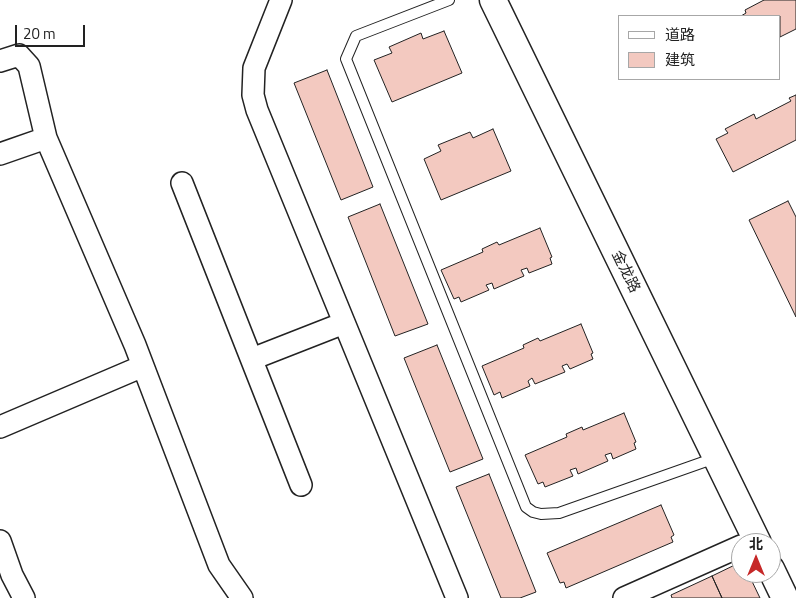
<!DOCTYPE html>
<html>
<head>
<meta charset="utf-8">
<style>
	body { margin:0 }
	#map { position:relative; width:796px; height:598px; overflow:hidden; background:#fff; font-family:"Titillium Web","Noto Sans SC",sans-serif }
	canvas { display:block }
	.legend { position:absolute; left:618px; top:15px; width:162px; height:65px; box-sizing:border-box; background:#fff; border:1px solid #a7a7a7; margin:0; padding:6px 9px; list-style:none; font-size:15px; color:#222 }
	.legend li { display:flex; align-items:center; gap:10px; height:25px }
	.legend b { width:25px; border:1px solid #a7a7a7 }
	.north { position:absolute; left:731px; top:533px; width:50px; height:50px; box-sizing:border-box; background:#fff; border:1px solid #a7a7a7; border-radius:50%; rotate:0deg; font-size:14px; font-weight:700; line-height:20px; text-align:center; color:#222 }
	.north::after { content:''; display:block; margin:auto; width:18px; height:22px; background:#c62828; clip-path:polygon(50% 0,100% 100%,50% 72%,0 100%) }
	.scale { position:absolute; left:15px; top:25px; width:70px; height:22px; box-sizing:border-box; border:2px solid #222; border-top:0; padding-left:6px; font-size:15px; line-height:18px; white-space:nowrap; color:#222; -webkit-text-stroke:4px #fff; paint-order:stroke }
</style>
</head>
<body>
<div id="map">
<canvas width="796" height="598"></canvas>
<ul class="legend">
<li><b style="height:6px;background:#fff"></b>道路</li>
<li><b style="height:14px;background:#f3c9c0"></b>建筑</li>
</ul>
<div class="north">北</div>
<div class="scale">20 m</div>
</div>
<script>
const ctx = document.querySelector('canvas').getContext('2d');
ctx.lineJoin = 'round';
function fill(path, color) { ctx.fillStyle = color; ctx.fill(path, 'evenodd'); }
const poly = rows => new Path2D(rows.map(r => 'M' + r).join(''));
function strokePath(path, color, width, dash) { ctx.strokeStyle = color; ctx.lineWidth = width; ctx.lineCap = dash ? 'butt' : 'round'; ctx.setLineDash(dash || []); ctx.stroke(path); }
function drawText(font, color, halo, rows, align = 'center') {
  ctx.font = font + ' "Titillium Web","Noto Sans SC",sans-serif'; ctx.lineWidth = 4; ctx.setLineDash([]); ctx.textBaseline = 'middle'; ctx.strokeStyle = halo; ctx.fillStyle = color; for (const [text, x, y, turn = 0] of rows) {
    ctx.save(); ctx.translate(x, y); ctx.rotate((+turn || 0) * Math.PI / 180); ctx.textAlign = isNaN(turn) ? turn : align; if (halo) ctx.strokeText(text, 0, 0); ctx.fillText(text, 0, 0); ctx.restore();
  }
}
const building = poly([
	[764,0,796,0,796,29,780,37,780,16,741,16,746,13,745,10,764,0],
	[444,31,462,73,392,102,374,60,392,53,389,47,421,33,423,39,444,31],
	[327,70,373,187,341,200,294,83,327,70],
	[796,95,796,140,733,172,716,139,728,133,725,129,754,114,756,119,791,101,789,98,796,95],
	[493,129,511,171,441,200,424,159,441,151,438,145,470,132,473,138,493,129],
	[788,201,796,217,796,317,749,220,788,201],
	[380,204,428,324,395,336,348,217,380,204],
	[540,228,552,257,550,258,552,264,529,273,527,268,521,270,524,276,494,289,492,283,486,285,489,290,461,302,459,297,454,299,441,270,483,252,482,249,497,242,499,245,540,228],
	[581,324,593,353,591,354,593,359,570,369,567,364,562,366,565,372,535,384,532,378,528,381,530,386,502,398,500,392,494,395,482,366,524,348,523,345,538,338,540,341,581,324],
	[437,345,483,459,450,472,404,358,437,345],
	[624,413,636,442,634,443,636,449,613,459,611,453,605,455,608,461,578,474,576,468,570,470,573,476,545,487,543,482,538,484,525,455,567,437,566,434,582,427,583,430,624,413],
	[489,474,536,592,520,598,501,598,456,487,489,474],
	[661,505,674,535,671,537,673,542,566,588,564,582,560,583,547,553,661,505],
	[741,562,741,573,748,573,760,598,722,598,712,576,741,562],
	[712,576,722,598,672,598,671,595,712,576]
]);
fill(building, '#f3c9c0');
strokePath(building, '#222', 1);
const service = poly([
	[449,0,356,36,346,59,526,507,533,512,541,514,559,513,715,458]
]);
const minor = poly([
	[281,0,254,68,253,95,257,110,457,598],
	[0,61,19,55,29,66,46,138],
	[0,154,46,138,135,345,219,565,242,598],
	[182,183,301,485],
	[252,359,344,323],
	[0,427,143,366],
	[0,541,12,575,24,598],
	[624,598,741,546]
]);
const tertiary = poly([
	[493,0,758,543],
	[771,569,785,598]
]);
strokePath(service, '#222', 12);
strokePath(minor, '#222', 24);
strokePath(tertiary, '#222', 29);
strokePath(service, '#fff', 10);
strokePath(minor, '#fff', 21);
strokePath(tertiary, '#fff', 26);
drawText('15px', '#222', '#fff', [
	["金龙路",625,272,64]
]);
</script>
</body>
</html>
